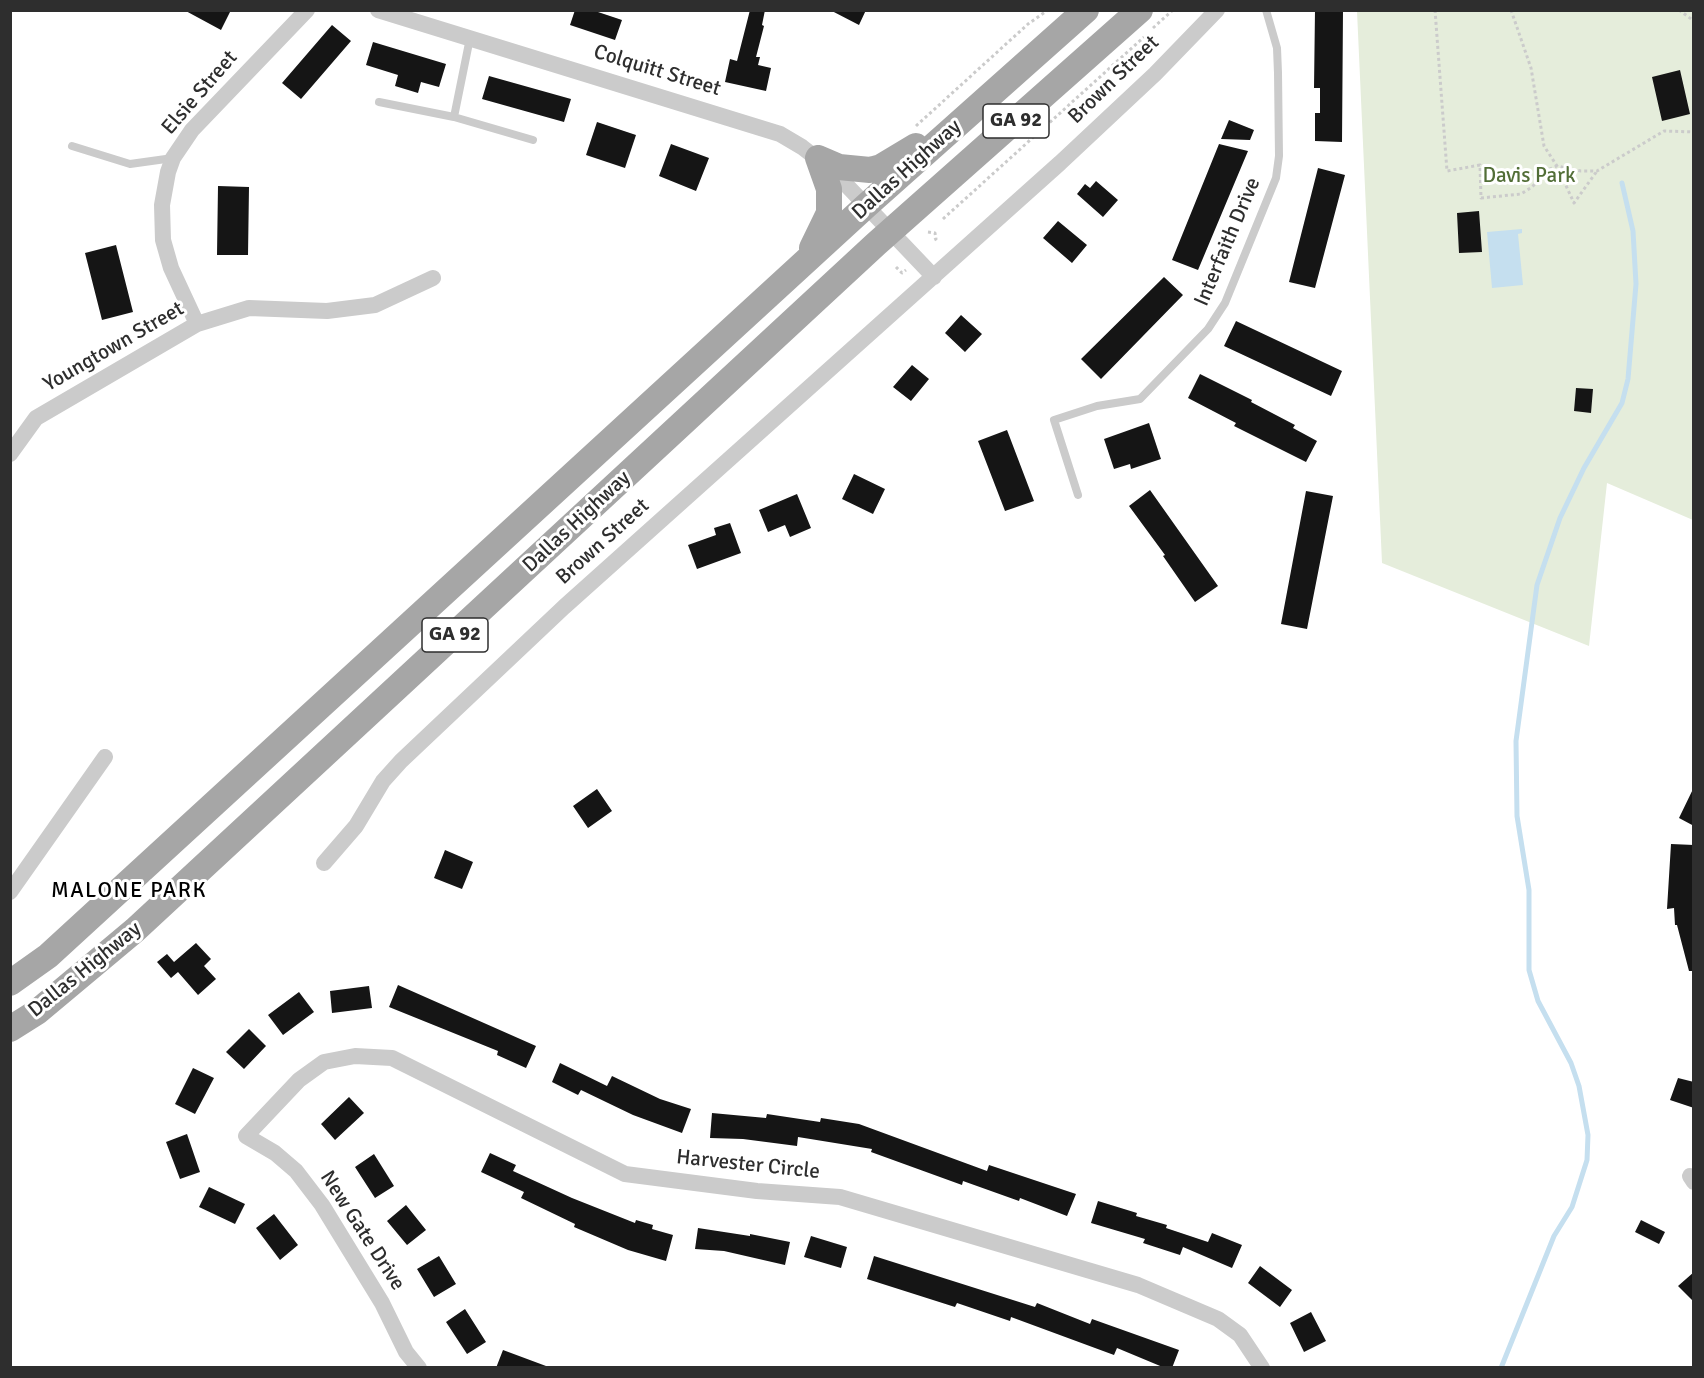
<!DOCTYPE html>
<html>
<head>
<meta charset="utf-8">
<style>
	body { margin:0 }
	#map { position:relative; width:1704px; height:1378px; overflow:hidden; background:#fff; font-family:Signika,sans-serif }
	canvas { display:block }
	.frame { position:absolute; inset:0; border:12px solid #2e2e2e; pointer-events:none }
</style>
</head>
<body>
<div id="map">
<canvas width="1704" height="1378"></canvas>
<div class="frame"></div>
</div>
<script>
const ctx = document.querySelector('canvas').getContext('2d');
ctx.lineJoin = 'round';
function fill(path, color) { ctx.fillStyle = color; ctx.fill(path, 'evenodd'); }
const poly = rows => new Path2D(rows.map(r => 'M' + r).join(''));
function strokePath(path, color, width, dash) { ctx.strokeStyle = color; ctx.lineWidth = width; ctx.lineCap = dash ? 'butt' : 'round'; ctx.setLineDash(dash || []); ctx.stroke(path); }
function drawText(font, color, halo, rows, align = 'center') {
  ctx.font = font + ' Signika,sans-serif'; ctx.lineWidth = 6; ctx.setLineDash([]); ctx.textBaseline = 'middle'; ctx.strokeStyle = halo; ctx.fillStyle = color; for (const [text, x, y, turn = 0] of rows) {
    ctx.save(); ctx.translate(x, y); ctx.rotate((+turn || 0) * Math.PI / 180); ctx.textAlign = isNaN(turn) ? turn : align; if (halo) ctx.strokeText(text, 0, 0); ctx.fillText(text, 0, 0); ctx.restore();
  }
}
fill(poly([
	[1357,11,1693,11,1693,520,1607,483,1589,646,1382,563]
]), '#e5eddb');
fill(poly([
	[1522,229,1522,233,1518,234,1523,285,1492,288,1487,232]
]), '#c5dfef');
strokePath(poly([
	[1501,1368,1554,1236,1572,1207,1587,1160,1588,1135,1579,1086,1571,1063,1538,1001,1529,970,1529,890,1517,816,1516,741,1537,585,1560,518,1584,468,1622,403,1628,379,1636,284,1633,231,1622,183]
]), '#c5dfef', 5);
fill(poly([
	[184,10,231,10,221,30],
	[575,10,592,10,622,20,615,40,570,25],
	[750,10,765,10,762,25,764,26,756,57,760,57,758,65,771,68,766,91,725,82,730,59,737,61],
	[830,10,866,10,859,25],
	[1315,10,1343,10,1342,142,1315,141,1315,113,1320,113,1320,88,1314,88],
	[332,25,351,41,301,99,282,83],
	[373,42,446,64,439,87,421,82,418,93,395,86,398,75,366,65],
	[1680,70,1690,114,1662,121,1652,77],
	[489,76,571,99,564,122,482,99],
	[1229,120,1254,130,1250,140,1221,139],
	[597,122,636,135,625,168,586,155],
	[671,144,709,158,696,191,659,176],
	[1219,144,1248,151,1198,270,1172,260],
	[1318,168,1345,175,1315,288,1289,282],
	[1096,181,1118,200,1103,217,1077,194,1085,184,1090,188],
	[218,186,249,187,248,255,217,255],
	[1479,211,1482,252,1459,253,1457,213],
	[1058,221,1087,245,1072,263,1043,238],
	[116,245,133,312,102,320,85,253],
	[1164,277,1183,295,1101,379,1081,359],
	[961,315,982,334,965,352,945,333],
	[1236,321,1342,371,1331,396,1224,346],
	[912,365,929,379,911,401,893,387],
	[1200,374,1252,400,1251,402,1295,425,1293,428,1317,441,1306,462,1234,426,1236,423,1188,398],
	[1576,388,1593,389,1591,413,1574,411],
	[1149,423,1161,459,1131,469,1130,464,1114,469,1104,439],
	[1007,430,1034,501,1005,511,978,441],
	[854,474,885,489,873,514,842,499],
	[1150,490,1218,586,1195,602,1163,556,1165,555,1129,506],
	[1306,491,1333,496,1307,629,1281,624],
	[797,494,811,528,790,537,785,525,768,532,759,510],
	[730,523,741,553,697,569,688,545,716,535,714,528],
	[1694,787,1694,826,1679,818],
	[597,789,612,811,588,828,573,806],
	[1671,844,1694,845,1694,971,1689,971,1677,925,1675,925,1674,908,1667,909],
	[445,850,473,862,462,889,434,878],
	[196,943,211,959,204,966,216,979,198,995,178,972,171,978,157,962,167,954,174,962],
	[398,985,536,1046,526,1068,497,1055,498,1051,389,1007],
	[369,986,372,1008,332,1013,330,991],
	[299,992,314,1012,283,1035,268,1015],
	[249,1029,266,1046,244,1069,226,1052],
	[560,1063,607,1086,612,1076,660,1099,691,1109,682,1133,633,1115,581,1090,578,1095,552,1082],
	[193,1068,214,1078,195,1114,175,1104],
	[1678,1078,1694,1082,1694,1108,1670,1100],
	[349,1097,364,1113,335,1140,321,1124],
	[712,1113,766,1118,767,1114,820,1122,821,1118,859,1124,987,1171,989,1165,1076,1194,1067,1216,1020,1198,1019,1201,963,1181,962,1185,871,1152,872,1149,798,1137,797,1146,743,1139,710,1138],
	[187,1134,200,1172,180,1179,166,1142],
	[490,1153,516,1165,513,1171,572,1198,635,1223,636,1220,653,1225,652,1229,673,1235,666,1261,628,1250,574,1227,575,1224,521,1198,524,1192,481,1172],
	[374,1154,394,1186,375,1198,355,1167],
	[209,1187,245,1204,235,1224,199,1207],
	[1098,1201,1137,1213,1136,1216,1167,1225,1166,1228,1208,1242,1212,1233,1242,1245,1232,1268,1183,1247,1180,1255,1143,1243,1145,1239,1091,1223],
	[406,1205,426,1230,407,1245,387,1221],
	[274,1214,298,1245,280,1260,256,1228],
	[1641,1220,1665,1232,1659,1244,1635,1232],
	[698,1228,750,1236,750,1234,790,1242,785,1265,724,1251,695,1249],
	[811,1236,847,1247,841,1268,804,1257],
	[439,1256,456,1284,434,1297,417,1269],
	[874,1256,1035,1307,1037,1303,1090,1324,1092,1319,1179,1350,1172,1368,1165,1368,1117,1348,1114,1355,1011,1317,1010,1321,957,1303,955,1307,867,1279],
	[1260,1266,1292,1290,1280,1307,1248,1283],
	[1694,1272,1694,1302,1678,1286],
	[465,1309,486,1342,467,1354,446,1322],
	[1311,1312,1326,1341,1304,1352,1290,1323],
	[503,1350,546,1366,546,1368,496,1368]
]), '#151515');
strokePath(poly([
	[1435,10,1447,171,1480,165,1481,198,1521,194,1532,187,1548,170,1557,166,1574,203,1597,171],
	[1511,10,1531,68,1544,146,1557,166,1581,171,1597,171,1664,131,1694,132],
	[1679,10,1694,21],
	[1153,28,1173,10],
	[916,126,1028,24,1048,10],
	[943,219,1144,37],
	[928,232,935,233,936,239,932,241],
	[896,267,902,273,906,270]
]), '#cbcbcb', 3, [3, 3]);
strokePath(poly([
	[470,38,454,117,533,140],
	[379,102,454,117],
	[72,146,130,164,173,158],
	[1078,495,1054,420,1097,406,1140,399,1208,329,1225,303,1276,178,1279,156,1278,73,1277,48,1266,10]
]), '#cbcbcb', 8);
strokePath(poly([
	[378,10,780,134,802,147,834,172,934,277],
	[197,324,171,268,163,240,162,205,168,172,173,158,192,130,307,10],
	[10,454,36,418,197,324,249,308,327,311,375,305,433,278],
	[324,863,356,826,383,781,401,761,564,607,1060,163,1155,74,1217,10],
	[10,892,105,757],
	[1690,1176,1694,1182],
	[419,1368,406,1352,382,1303,322,1205,296,1171,275,1153,246,1136,299,1080,324,1062,355,1056,392,1058,625,1174,757,1191,840,1197,1138,1285,1218,1319,1240,1335,1262,1368]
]), '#cbcbcb', 16);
strokePath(poly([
	[818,158,839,167,870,170,881,167,916,146],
	[812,248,829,213,829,189,818,158],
	[10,983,48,956,867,205,1086,10],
	[10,1029,37,1012,135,930,876,244,1140,10]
]), '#a6a6a6', 26);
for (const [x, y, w] of [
	[1016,121,66],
	[455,635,66]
]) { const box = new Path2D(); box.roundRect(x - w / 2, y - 17, w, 34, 4.5); ctx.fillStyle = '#fff'; ctx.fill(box); strokePath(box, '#2e2e2e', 1.5); }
drawText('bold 20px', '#2e2e2e', null, [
	["GA 92",1016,121],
	["GA 92",455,635]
]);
drawText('21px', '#2e2e2e', '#fff', [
	["Colquitt Street",657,71,17],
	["Brown Street",1114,80,-44],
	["Elsie Street",200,93,-49],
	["Dallas Highway",907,170,-42],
	["Interfaith Drive",1228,242,-67],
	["Youngtown Street",114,347,-30],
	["Dallas Highway",577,522,-43],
	["Brown Street",603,542,-42],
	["Dallas Highway",85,970,-39],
	["Harvester Circle",748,1165,6],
	["New Gate Drive",362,1231,57]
]);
drawText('21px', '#526e37', '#fff', [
	["Davis Park",1529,176]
]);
ctx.letterSpacing = '1.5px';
drawText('22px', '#000', '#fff', [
	["MALONE PARK",129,891]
]);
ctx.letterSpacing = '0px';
</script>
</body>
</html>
